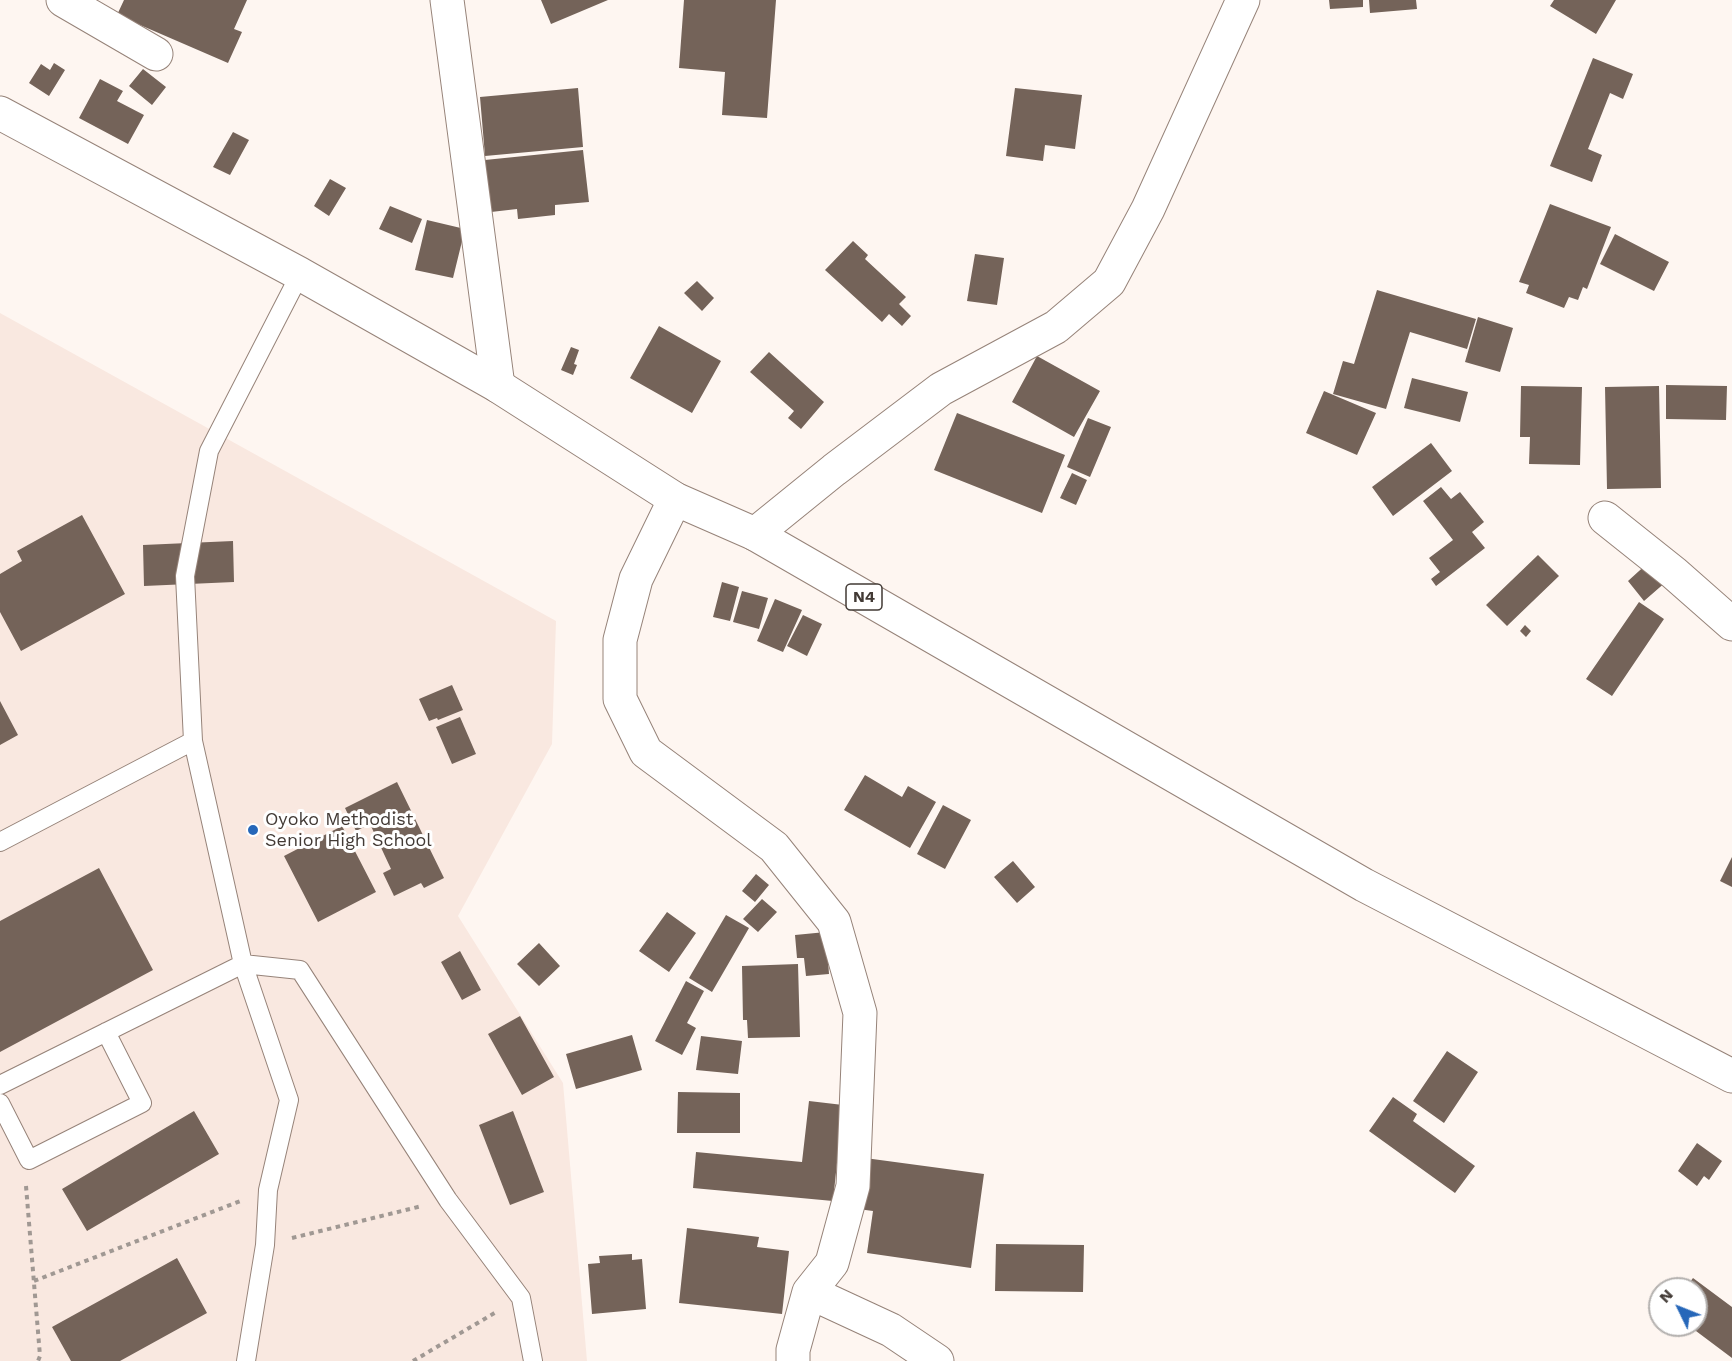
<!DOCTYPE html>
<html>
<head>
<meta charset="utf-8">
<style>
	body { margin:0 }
	#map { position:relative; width:1732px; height:1361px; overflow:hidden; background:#fef6f1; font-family:"Work Sans",sans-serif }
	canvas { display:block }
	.north { position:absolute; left:1648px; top:1277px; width:60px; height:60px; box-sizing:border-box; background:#fff; border:2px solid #b3b0ae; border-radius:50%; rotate:313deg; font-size:16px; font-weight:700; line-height:24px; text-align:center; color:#423a35 }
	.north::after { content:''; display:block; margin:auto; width:21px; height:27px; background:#2667b9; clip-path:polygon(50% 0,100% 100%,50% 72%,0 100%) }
</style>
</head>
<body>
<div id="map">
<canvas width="1732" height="1361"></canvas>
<div class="north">N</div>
</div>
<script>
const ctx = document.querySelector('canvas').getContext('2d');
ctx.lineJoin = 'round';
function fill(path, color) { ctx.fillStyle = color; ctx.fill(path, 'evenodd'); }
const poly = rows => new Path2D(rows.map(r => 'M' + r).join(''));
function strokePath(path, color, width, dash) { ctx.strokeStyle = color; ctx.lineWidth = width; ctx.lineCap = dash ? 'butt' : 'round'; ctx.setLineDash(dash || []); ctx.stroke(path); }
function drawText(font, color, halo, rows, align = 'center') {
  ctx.font = font + ' "Work Sans",sans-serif'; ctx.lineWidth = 6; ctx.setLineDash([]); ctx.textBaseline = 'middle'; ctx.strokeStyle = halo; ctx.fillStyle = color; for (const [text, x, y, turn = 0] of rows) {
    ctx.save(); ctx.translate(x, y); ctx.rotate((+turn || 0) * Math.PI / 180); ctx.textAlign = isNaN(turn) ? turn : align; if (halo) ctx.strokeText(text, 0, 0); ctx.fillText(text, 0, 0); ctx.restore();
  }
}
fill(poly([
	[0,313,556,621,552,744,458,916,563,1083,587,1361,0,1361]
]), '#f9e8e0');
fill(poly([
	[124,0,247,0,234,29,242,32,228,63,117,15],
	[541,0,608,0,551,24],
	[684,0,776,0,767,118,722,115,725,72,679,68],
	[1329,0,1363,0,1363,7,1330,9],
	[1369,0,1416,0,1417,9,1370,13],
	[1554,0,1616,0,1596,34,1550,6],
	[1593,58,1633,74,1623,99,1610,93,1588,149,1602,155,1592,182,1550,166],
	[54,63,65,70,49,96,29,83,41,64,50,70],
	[143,69,166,87,152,105,129,86],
	[100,79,123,91,117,101,144,115,128,144,79,118],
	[578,88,583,147,485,156,480,97],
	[1015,88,1082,95,1075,149,1045,145,1043,161,1006,156],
	[233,132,249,140,230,175,213,167],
	[583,150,589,202,555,205,555,215,518,219,517,209,491,212,485,160],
	[330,179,346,188,329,216,314,206],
	[1550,204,1611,227,1587,289,1583,287,1578,300,1569,297,1564,308,1526,293,1529,285,1519,282],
	[390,206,422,219,412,243,379,229],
	[427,220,465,229,453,278,415,270],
	[1615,234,1669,262,1654,291,1600,264],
	[853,241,868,255,865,259,906,297,899,304,911,316,902,326,889,314,882,322,825,270],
	[975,254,1004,258,997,305,967,301],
	[697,281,714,298,702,311,684,293],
	[1377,290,1476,319,1467,349,1410,332,1386,409,1333,394,1343,361,1354,364],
	[1478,317,1513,328,1500,372,1465,362],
	[659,326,721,361,692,413,630,378],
	[571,347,579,350,574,364,577,365,573,375,561,370],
	[769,352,824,402,801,429,788,418,794,411,750,372],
	[1037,356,1100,391,1074,437,1012,402],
	[1412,378,1468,392,1460,422,1404,408],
	[1666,385,1727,386,1726,420,1666,419],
	[1521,386,1582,387,1580,465,1529,464,1530,437,1520,437],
	[1659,386,1661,488,1607,489,1605,387],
	[1324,391,1376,413,1357,455,1306,433],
	[957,413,1065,455,1042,513,934,470],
	[1088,418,1111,427,1090,477,1067,467],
	[1431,443,1452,471,1393,516,1372,487],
	[1072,473,1087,480,1076,505,1060,498],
	[1441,487,1451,499,1460,492,1484,522,1472,532,1485,548,1436,586,1431,579,1440,572,1429,558,1453,540,1423,501],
	[82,515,125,594,21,651,0,612,0,574,22,561,17,551],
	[233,541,234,582,144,586,143,545],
	[1538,555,1559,576,1507,626,1486,605],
	[1650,561,1667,581,1644,601,1628,581],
	[722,582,739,587,730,621,713,617],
	[742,591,768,598,759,629,733,622],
	[775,599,802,610,783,652,757,641],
	[1639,602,1664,619,1612,696,1586,679],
	[803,615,822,624,807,656,787,646],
	[1525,625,1531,631,1526,637,1520,631],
	[452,685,463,710,438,720,437,718,429,721,419,699],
	[0,701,18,735,0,745],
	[460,717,476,754,452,764,436,727],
	[865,775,902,797,908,786,936,802,910,848,844,810],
	[397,782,444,878,424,888,421,883,394,896,383,873,391,869,370,824,356,831,345,808],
	[943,805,971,820,945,869,917,854],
	[342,826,376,892,318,922,284,856],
	[1732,857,1732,887,1720,881],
	[1013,861,1035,887,1017,903,994,877],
	[99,868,153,970,0,1052,0,921],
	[756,874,769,885,755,902,742,891],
	[762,899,777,912,758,932,743,919],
	[667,912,696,933,669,972,639,951],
	[726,915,749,928,712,992,689,978],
	[826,932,829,974,806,976,804,958,797,958,795,935],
	[539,943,560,966,539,986,517,964],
	[460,951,481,990,462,1000,441,962],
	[798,964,800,1037,748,1038,747,1020,743,1020,742,966],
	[686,981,704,991,687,1023,696,1028,682,1055,655,1041],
	[520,1016,554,1077,522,1095,488,1034],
	[632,1035,642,1070,576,1089,566,1054],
	[701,1036,742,1041,738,1074,696,1070],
	[1447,1051,1478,1072,1444,1123,1413,1101],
	[678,1092,740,1093,740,1133,677,1133],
	[1393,1097,1417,1114,1413,1121,1475,1166,1455,1193,1369,1131],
	[809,1101,843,1105,833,1201,693,1188,696,1152,802,1162],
	[194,1111,219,1154,87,1231,62,1189],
	[513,1111,544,1192,510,1205,479,1125],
	[1697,1143,1722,1161,1709,1180,1704,1176,1697,1186,1678,1171],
	[865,1158,984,1174,971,1268,867,1253,873,1211,858,1209],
	[687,1228,759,1237,757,1247,789,1251,782,1314,679,1303],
	[996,1244,1084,1245,1083,1292,995,1291],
	[632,1254,632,1260,642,1259,646,1309,592,1314,588,1264,600,1263,599,1256],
	[177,1258,207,1313,120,1361,71,1361,52,1327],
	[1693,1278,1732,1307,1732,1358,1688,1325,1696,1325,1696,1289,1685,1289]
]), '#746359');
const service = poly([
	[0,842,193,741],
	[0,1085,243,964,300,970,448,1200,521,1298,533,1361],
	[0,1103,29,1160,142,1103,106,1032],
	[246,1361,265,1245,268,1190,289,1100,243,964,193,741,185,576,209,451,300,274]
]);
const minor = poly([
	[63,0,156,54],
	[447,0,498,386],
	[675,499,636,579,620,640,620,699,646,752,774,847,834,922,860,1013,853,1186,832,1263,809,1292,793,1350,793,1361],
	[1605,518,1674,573,1732,624],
	[755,534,834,470,941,389,1056,327,1109,282,1148,209,1243,0],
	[809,1292,891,1330,937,1361]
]);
const trunk = poly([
	[0,113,300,274,498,386,675,499,755,534,1364,885,1732,1076]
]);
strokePath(service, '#968379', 20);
strokePath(minor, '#968379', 35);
strokePath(trunk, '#968379', 35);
strokePath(poly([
	[26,1186,40,1356,38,1361],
	[292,1238,422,1206],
	[34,1281,243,1200],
	[413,1361,498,1311]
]), '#a09893', 4, [4.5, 4.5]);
strokePath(service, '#fff', 18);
strokePath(minor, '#fff', 33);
strokePath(trunk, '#fff', 33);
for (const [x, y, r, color] of [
	[253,830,6,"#2667b9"]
]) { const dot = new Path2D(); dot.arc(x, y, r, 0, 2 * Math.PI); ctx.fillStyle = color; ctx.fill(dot); strokePath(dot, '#fff', 2); }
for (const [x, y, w] of [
	[864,597,36]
]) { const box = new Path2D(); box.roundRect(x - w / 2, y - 13, w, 26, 4.5); ctx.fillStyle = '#fff'; ctx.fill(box); strokePath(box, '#423a35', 1.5); }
drawText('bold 16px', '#423a35', null, [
	["N4",864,597]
]);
drawText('18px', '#423a35', '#fff', [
	["Oyoko Methodist",265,820],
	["Senior High School",265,841]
], 'left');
</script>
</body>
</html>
